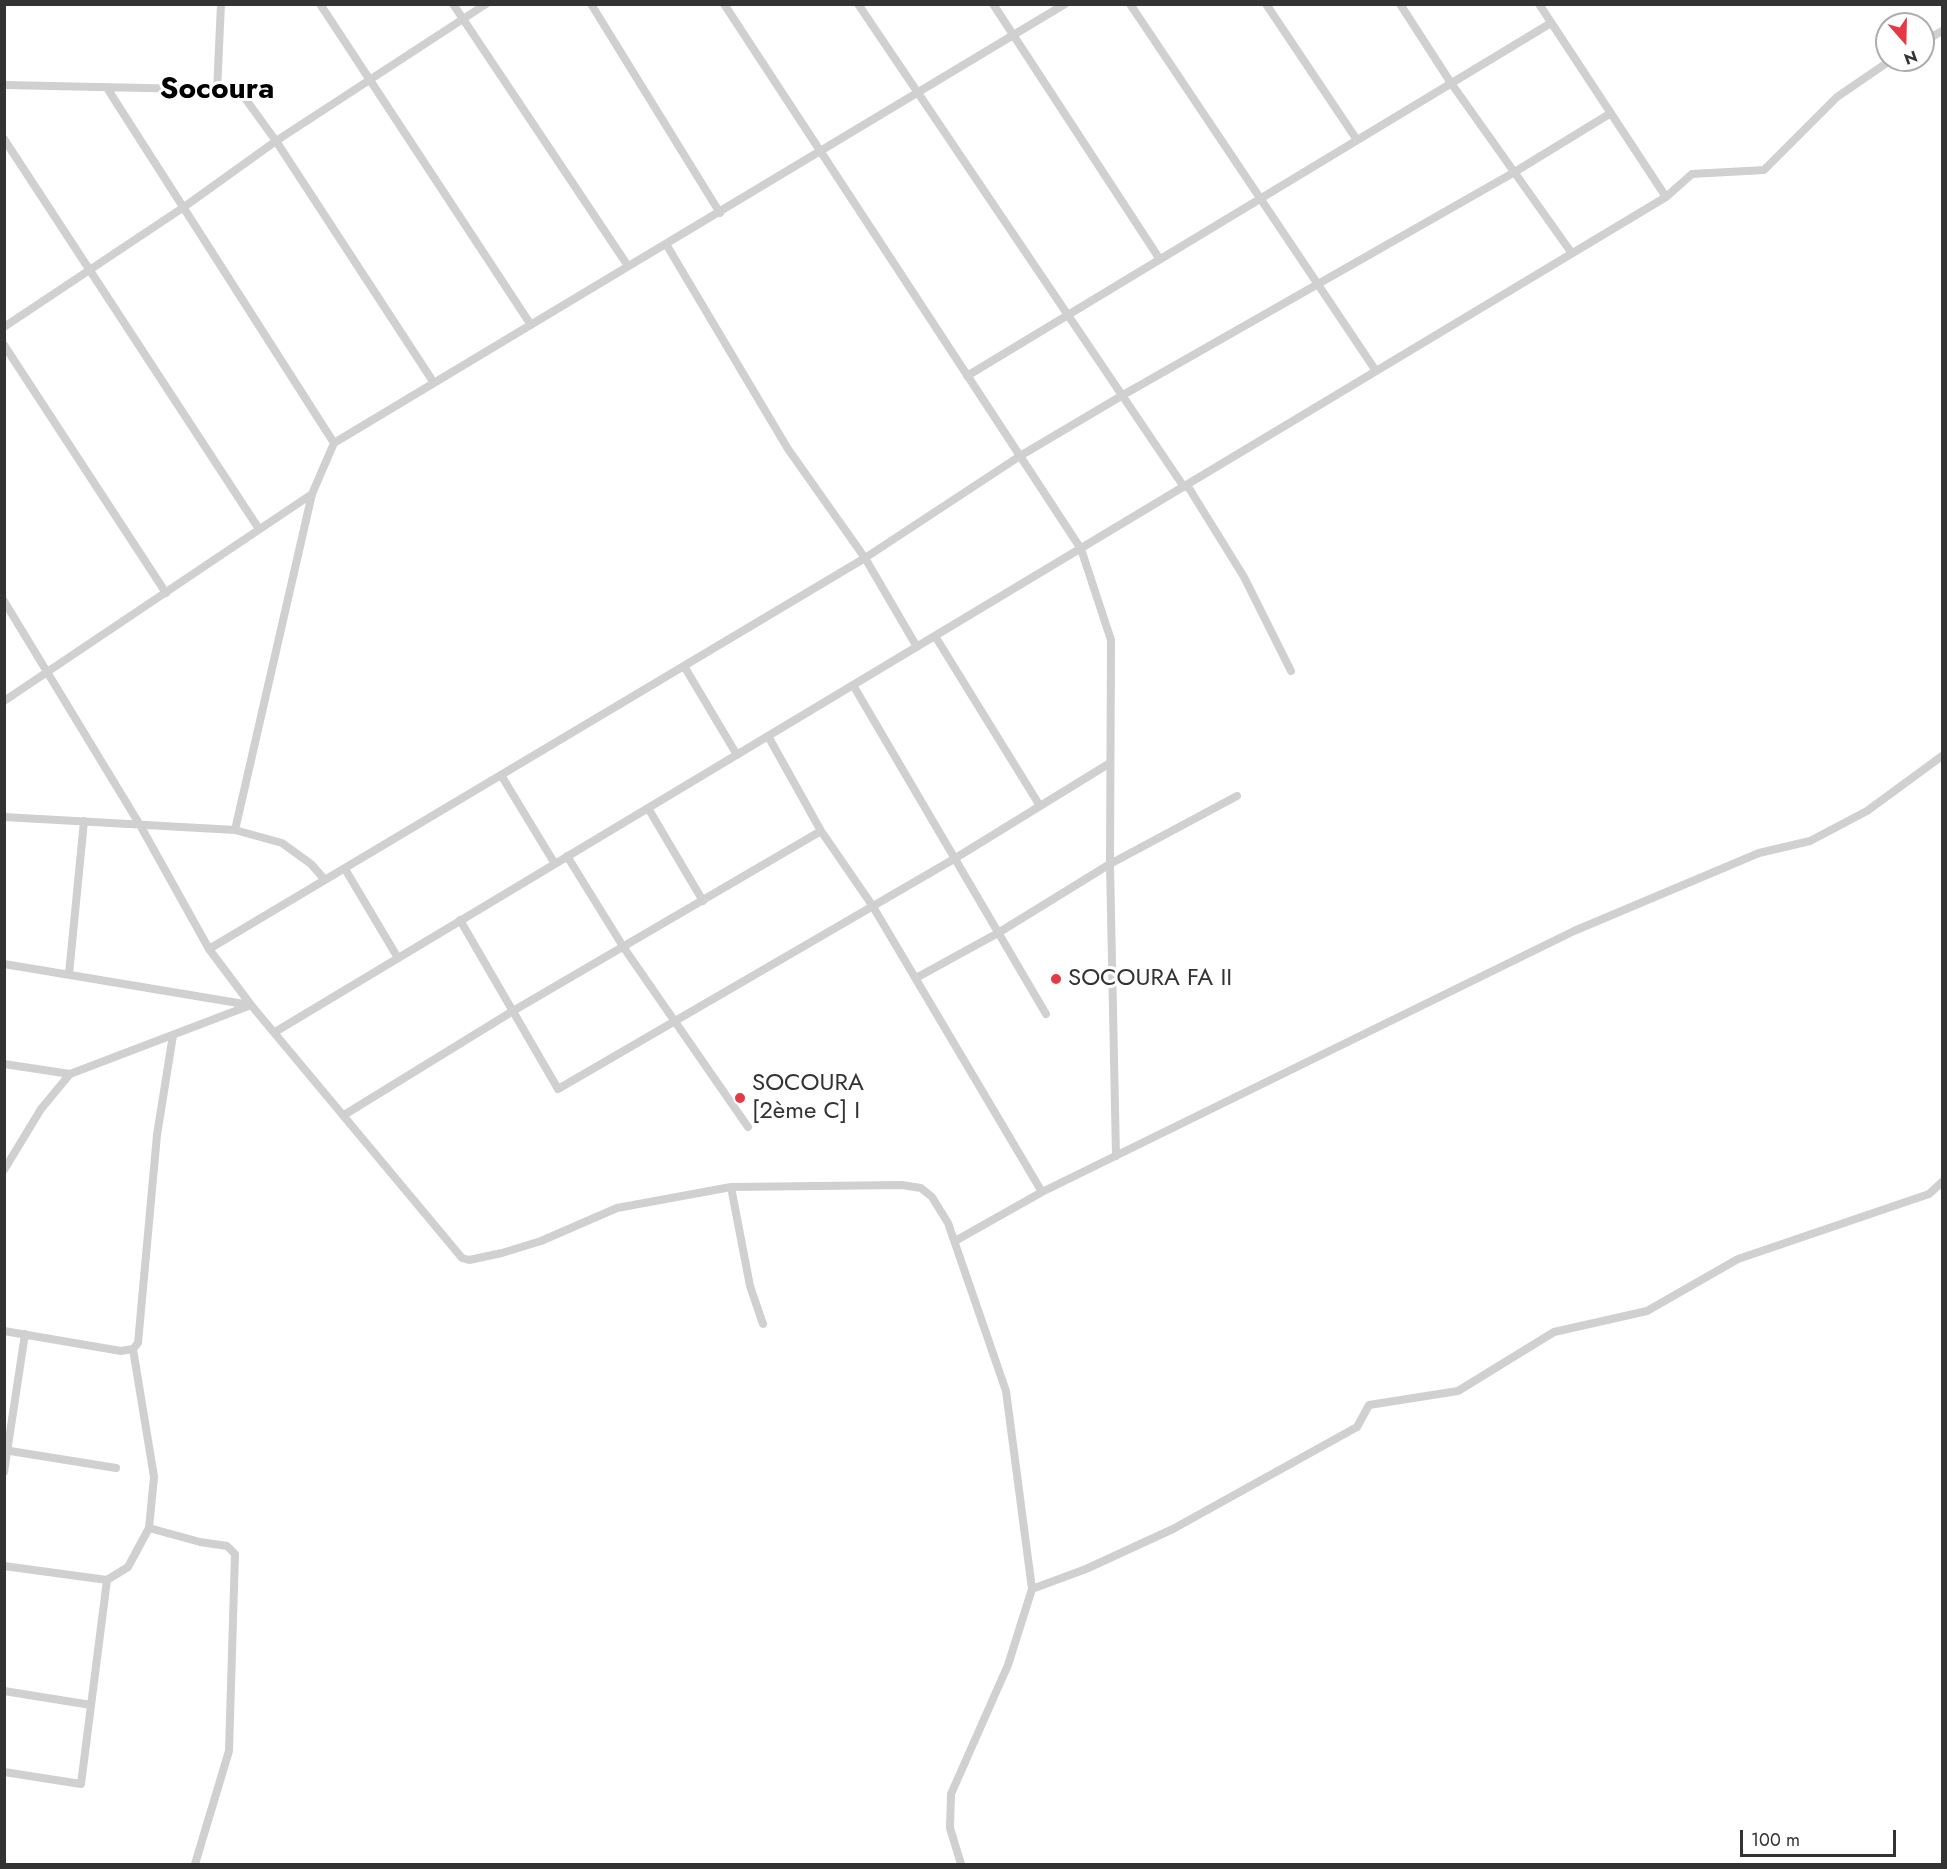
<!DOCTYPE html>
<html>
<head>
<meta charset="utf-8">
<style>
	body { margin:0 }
	#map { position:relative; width:1947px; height:1869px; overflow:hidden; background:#fff; font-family:Jost,sans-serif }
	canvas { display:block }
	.frame { position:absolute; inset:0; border:6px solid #333; pointer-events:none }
	.north { position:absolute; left:1875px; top:12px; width:60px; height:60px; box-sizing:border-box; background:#fff; border:2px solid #adadad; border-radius:50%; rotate:160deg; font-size:16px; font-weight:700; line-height:24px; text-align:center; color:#333 }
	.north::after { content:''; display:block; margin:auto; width:21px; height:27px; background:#e63946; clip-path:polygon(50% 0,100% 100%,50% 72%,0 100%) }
	.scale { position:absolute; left:1740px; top:1830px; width:156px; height:27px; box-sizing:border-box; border:3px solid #333; border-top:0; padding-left:8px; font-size:18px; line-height:21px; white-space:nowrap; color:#333; -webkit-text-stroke:4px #fff; paint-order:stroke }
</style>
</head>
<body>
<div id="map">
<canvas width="1947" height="1869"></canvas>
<div class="frame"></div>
<div class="north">N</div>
<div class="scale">100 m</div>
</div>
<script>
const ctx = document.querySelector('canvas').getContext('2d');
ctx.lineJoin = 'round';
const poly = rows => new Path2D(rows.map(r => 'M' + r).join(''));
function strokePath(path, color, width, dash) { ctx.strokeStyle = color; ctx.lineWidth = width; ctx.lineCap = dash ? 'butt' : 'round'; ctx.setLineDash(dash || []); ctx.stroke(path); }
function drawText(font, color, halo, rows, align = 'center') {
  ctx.font = font + ' Jost,sans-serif'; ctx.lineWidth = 6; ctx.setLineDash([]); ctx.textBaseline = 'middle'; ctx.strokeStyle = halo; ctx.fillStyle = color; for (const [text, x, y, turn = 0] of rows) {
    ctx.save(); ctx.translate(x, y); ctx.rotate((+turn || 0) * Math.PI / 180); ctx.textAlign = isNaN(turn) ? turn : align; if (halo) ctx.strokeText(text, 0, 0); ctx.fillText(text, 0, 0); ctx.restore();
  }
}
strokePath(poly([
	[320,4,531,325],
	[453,4,628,266],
	[591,4,720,213],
	[724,4,1081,549,1111,640,1110,864,1116,1156],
	[858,4,1184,487],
	[993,4,1159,258],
	[1130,4,1376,371],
	[1266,4,1357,140],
	[1400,4,1451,83,1571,252],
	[1539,4,1666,197],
	[1923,42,1942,31],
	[4,85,239,90,276,141,434,383],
	[107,88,334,443],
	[217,91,221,4],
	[4,139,259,529],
	[666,244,788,449,865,558,917,647],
	[4,327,184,207,276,141,486,4],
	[4,345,166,593],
	[967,376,1551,23],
	[1187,485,1244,577,1291,671],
	[4,601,140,825,209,949,251,1005,462,1258,469,1260,502,1253,541,1241,617,1208,731,1187,902,1185,921,1188,932,1197,948,1223,1006,1391,1032,1589,1008,1665,951,1794,950,1828,961,1864],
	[935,636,1040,806],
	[684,666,737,755],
	[853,685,1046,1014],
	[4,701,312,494],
	[768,736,821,831,872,905,1042,1192],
	[501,775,555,864],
	[648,808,703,901],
	[4,817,235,830,282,843,311,864,325,880],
	[235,830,312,494,334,443,1065,4],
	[567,856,624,948,748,1127],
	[345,869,398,958],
	[460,920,558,1089,954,859,1110,763],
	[209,949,865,558,1020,456,1123,395,1513,173,1611,113],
	[4,964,250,1005],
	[69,974,84,821],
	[916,978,998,933,1110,864,1237,796],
	[275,1032,1666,197,1692,174,1764,170,1837,97,1891,60],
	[4,1064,70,1074],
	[344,1115,513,1011,821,831],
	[4,1170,41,1109,70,1074,251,1005],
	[731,1187,750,1286,763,1324],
	[955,1241,1042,1192,1574,931,1759,853,1810,841,1867,811,1942,756],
	[4,1331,121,1351,133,1349,138,1343,157,1135,173,1035],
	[4,1450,116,1468],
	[4,1472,25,1334],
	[149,1528,200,1542,227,1546,235,1554,229,1751,195,1864],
	[4,1566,107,1580],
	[1032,1589,1086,1569,1173,1529,1357,1427,1369,1405,1458,1391,1554,1332,1647,1311,1738,1259,1929,1194,1942,1182],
	[4,1691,91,1705],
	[4,1772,81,1784,107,1580,128,1567,149,1528,154,1477,133,1349]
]), '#d0d0d0', 8);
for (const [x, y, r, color] of [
	[1056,979,6,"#e63946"],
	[740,1098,6,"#e63946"]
]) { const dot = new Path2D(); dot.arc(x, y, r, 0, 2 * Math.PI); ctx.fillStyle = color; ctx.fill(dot); strokePath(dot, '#fff', 2); }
drawText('24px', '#333', '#fff', [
	["SOCOURA FA II",1068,979],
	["SOCOURA",752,1084],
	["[2ème C] I",752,1112]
], 'left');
drawText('bold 30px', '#000', '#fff', [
	["Socoura",217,91]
]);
</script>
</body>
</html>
